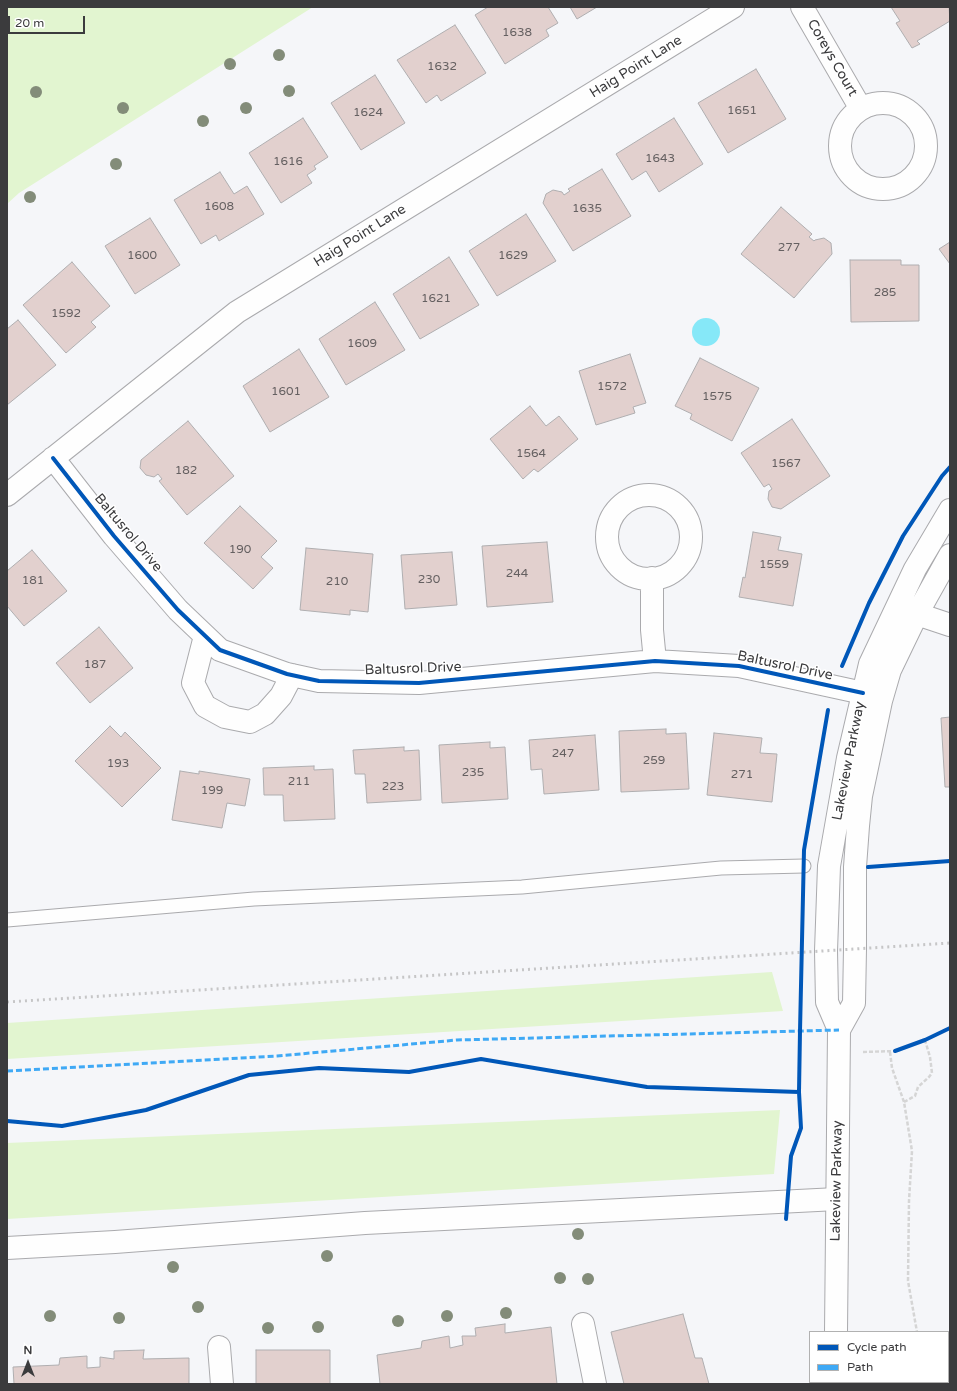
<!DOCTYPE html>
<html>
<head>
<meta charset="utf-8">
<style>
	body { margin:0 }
	#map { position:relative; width:957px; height:1391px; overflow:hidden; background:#f5f6f9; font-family:"Varela Round",sans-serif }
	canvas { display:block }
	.frame { position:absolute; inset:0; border:8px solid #3b3b3d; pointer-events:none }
	.legend { position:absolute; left:809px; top:1331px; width:140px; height:52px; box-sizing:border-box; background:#fff; border:1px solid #b1b1b1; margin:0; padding:5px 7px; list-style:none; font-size:12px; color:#3b3b3d }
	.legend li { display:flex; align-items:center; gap:8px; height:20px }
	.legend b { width:20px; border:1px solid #b1b1b1 }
	.north { position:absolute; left:8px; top:1343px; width:40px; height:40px; -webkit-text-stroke:3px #fff; paint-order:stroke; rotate:0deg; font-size:11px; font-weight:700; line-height:16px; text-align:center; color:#3b3b3d }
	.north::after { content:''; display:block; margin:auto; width:14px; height:18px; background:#3b3b3d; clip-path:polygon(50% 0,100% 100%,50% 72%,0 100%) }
	.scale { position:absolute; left:8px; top:16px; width:77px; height:18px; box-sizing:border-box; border:2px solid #3b3b3d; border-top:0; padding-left:5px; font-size:12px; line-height:14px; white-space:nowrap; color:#3b3b3d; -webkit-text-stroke:3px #fff; paint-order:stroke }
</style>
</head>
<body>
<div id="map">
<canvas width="957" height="1391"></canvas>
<div class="frame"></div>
<ul class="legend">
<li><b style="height:5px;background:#0057b8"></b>Cycle path</li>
<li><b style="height:5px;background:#3fa9f5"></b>Path</li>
</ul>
<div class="north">N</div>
<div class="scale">20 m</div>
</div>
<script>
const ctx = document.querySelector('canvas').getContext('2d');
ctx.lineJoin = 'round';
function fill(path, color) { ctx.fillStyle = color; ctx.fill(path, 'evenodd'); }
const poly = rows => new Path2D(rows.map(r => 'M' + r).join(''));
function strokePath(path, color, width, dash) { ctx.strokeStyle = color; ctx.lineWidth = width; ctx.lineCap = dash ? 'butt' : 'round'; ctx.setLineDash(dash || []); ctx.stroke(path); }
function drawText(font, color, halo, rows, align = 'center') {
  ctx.font = font + ' "Varela Round",sans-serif'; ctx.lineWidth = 3; ctx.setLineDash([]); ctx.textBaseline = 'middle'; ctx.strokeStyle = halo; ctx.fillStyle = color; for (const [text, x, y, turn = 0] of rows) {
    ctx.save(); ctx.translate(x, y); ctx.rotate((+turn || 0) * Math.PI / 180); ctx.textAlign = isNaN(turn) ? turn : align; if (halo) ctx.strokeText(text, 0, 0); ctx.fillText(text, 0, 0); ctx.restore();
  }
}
fill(poly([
	[7,7,313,7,19,193,7,204],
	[772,972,783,1011,7,1059,7,1023],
	[780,1110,774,1174,7,1219,7,1143]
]), '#e2f5d0');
fill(poly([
	'692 332a14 14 0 1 1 28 0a14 14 0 1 1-28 0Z'
]), '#86e8f8');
const building = poly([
	[488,7,548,7,558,23,546,30,549,36,505,64,475,15,488,7],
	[570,7,597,7,577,19,570,7],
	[891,7,949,7,950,21,917,41,920,44,912,48,896,23,900,21,891,7],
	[455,25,486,73,441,101,437,95,426,103,397,60,455,25],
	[756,69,786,119,728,153,698,103,756,69],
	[375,75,405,123,361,150,331,103,375,75],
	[303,118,328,157,314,166,316,169,307,175,312,183,281,203,249,153,303,118],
	[674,118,703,164,659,192,646,171,632,180,616,154,674,118],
	[602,169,631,216,573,251,543,203,546,194,553,190,562,192,564,195,570,191,568,189,602,169],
	[220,172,234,194,247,186,264,214,219,241,216,235,201,244,174,200,220,172],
	[781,207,812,234,809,237,814,241,815,240,824,238,831,243,832,254,794,298,741,254,781,207],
	[526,214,556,261,497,296,469,251,526,214],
	[150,218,180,265,135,294,105,246,150,218],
	[950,242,950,264,939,249,950,242],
	[449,257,479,305,420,339,393,294,449,257],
	[850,260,901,260,901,265,919,265,919,321,851,322,850,260],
	[72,262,110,306,91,322,96,327,66,353,23,305,72,262],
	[375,302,405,350,346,385,319,339,375,302],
	[18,320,56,365,7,405,7,329,18,320],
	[299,349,329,397,270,432,243,386,299,349],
	[630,354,646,403,633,407,635,413,596,425,579,371,630,354],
	[700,358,759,388,732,441,690,419,692,414,675,406,700,358],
	[530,406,546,426,559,416,578,439,538,472,534,469,523,479,490,439,530,406],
	[792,419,830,476,781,509,772,507,768,499,769,491,772,489,769,484,764,487,741,453,792,419],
	[188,421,234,476,187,515,159,481,162,479,158,474,154,477,146,475,140,468,141,460,188,421],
	[240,506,277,541,261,557,273,568,253,589,204,543,240,506],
	[753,532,781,537,778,550,802,554,793,606,739,597,743,577,745,578,753,532],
	[547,542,553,602,487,607,482,546,547,542],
	[306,548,373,554,368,612,350,610,350,615,300,610,306,548],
	[32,550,67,591,24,626,7,606,7,571,32,550],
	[452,552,457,605,405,609,401,555,452,552],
	[99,627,133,668,90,703,56,663,99,627],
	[950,717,950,787,945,787,941,718,950,717],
	[110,726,121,737,125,732,161,768,122,807,75,761,110,726],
	[666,729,666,734,686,733,689,789,621,792,619,731,666,729],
	[714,733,762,738,760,753,777,754,772,802,707,795,714,733],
	[595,735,599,790,544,794,542,769,531,770,529,740,595,735],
	[490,742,490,748,505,747,508,799,442,803,439,745,490,742],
	[404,747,404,751,419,750,421,800,367,803,365,774,355,774,353,750,404,747],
	[314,766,314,770,333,769,335,819,284,821,283,795,264,795,263,768,314,766],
	[180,771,199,774,199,771,250,779,245,806,227,803,222,828,172,820,180,771],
	[683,1314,695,1358,702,1358,709,1384,624,1384,611,1332,683,1314],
	[505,1324,505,1333,551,1327,557,1384,380,1384,377,1355,421,1348,422,1341,449,1336,450,1348,463,1345,462,1336,476,1336,475,1328,505,1324],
	[144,1350,143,1359,189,1358,189,1384,14,1384,13,1367,59,1365,60,1358,87,1356,87,1368,100,1367,100,1357,114,1359,114,1351,144,1350],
	[256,1350,330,1350,330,1384,256,1384,256,1350]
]);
fill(building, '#e2d0ce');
strokePath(building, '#afaeb0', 1);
const lane = poly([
	[7,920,254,899,522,887,721,868,804,866]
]);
const street = poly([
	[802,7,861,109],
	'840 146a43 43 0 1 1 86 0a43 43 0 1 1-86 0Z',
	[53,458,114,536,178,610,220,650,287,674,319,681,419,683,655,661,739,666,863,693],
	[7,495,237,312,733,7],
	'607 537a42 42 0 1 1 84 0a42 42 0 1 1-84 0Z',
	[652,578,652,630,655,661],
	[917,614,950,625],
	[205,636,193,683,205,706,225,717,250,722,265,714,281,696,292,675],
	[7,1248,115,1242,365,1223,837,1199],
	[583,1324,595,1384],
	[219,1347,222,1384]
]);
const secondary = poly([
	[839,1030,854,1003,855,949,855,867,858,826,861,796,881,701,890,670,917,614,950,555],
	[836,1332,839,1030,827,1002,826,951,829,866,848,758,870,664,915,569,950,510],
	[835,1384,835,1382]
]);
strokePath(lane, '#aaaaad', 15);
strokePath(street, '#aaaaad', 24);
strokePath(secondary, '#aaaaad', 24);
strokePath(poly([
	[863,1052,895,1051],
	[890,1052,892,1068,904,1102,912,1151,909,1201,908,1281,917,1332],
	[904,1102,915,1096,918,1087,929,1077,932,1073,930,1057,925,1040],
	[932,1382,932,1384]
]), '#d5d5d5', 2.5, [4, 2]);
strokePath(lane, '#fefefe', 13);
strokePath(street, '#fefefe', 22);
strokePath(secondary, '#fefefe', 22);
strokePath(poly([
	[7,1002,950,943]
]), '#c6c6c7', 3, [2, 4]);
strokePath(poly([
	[7,1071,277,1056,457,1040,839,1030]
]), '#3fa9f5', 3, [6, 3]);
strokePath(poly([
	[53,458,114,536,178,610,220,650,287,674,319,681,419,683,655,661,739,666,863,693],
	[842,666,869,603,903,536,942,476,950,467],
	[868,867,950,861],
	[895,1051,925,1040,950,1028],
	[7,1121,62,1126,146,1110,249,1075,319,1068,409,1072,481,1059,647,1087,799,1092],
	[786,1219,791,1156,801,1128,799,1092,800,1031,804,850,828,710]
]), '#0057b8', 4);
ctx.fillStyle = '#838c79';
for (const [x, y] of [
	[279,55],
	[230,64],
	[289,91],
	[36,92],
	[123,108],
	[246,108],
	[203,121],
	[116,164],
	[30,197],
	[578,1234],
	[327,1256],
	[173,1267],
	[560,1278],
	[588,1279],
	[198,1307],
	[506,1313],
	[50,1316],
	[447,1316],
	[119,1318],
	[398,1321],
	[318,1327],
	[268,1328]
]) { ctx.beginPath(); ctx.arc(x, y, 6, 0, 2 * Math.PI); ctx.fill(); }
drawText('12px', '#656061', null, [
	["1638",517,33],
	["1632",442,67],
	["1651",742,111],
	["1624",368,113],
	["1643",660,159],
	["1616",288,162],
	["1608",219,207],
	["1635",587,209],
	["277",789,248],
	["1600",142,256],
	["1629",513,256],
	["285",885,293],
	["1621",436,299],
	["1592",66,314],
	["1609",362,344],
	["1572",612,387],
	["1601",286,392],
	["1575",717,397],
	["1564",531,454],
	["1567",786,464],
	["182",186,471],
	["190",240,550],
	["1559",774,565],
	["244",517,574],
	["230",429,580],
	["181",33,581],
	["210",337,582],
	["187",95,665],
	["247",563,754],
	["259",654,761],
	["193",118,764],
	["235",473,773],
	["271",742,775],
	["211",299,782],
	["223",393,787],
	["199",212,791]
]);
drawText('14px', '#3b3b3d', '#fff', [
	["Coreys Court",832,58,60],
	["Haig Point Lane",636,67,-32],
	["Haig Point Lane",360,236,-32],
	["Baltusrol Drive",128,533,50],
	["Baltusrol Drive",785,666,12],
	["Baltusrol Drive",413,669,-2],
	["Lakeview Parkway",849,761,-79],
	["Lakeview Parkway",837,1181,-89]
]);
</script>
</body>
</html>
